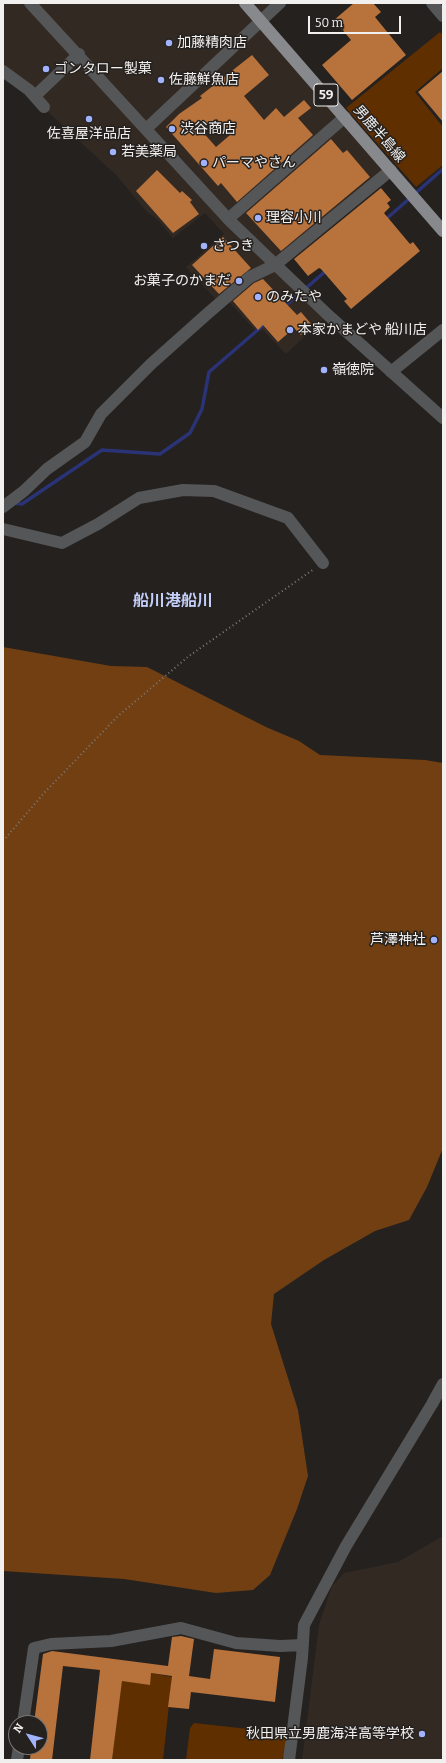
<!DOCTYPE html>
<html>
<head>
<meta charset="utf-8">
<style>
	body { margin:0 }
	#map { position:relative; width:446px; height:1763px; overflow:hidden; background:#25211f; font-family:Bitter,serif }
	canvas { display:block }
	.frame { position:absolute; inset:0; border:4px solid #f2f0ee; pointer-events:none }
	.north { position:absolute; left:8px; top:1715px; width:40px; height:40px; box-sizing:border-box; background:#25211f; border:1px solid #777472; border-radius:50%; rotate:306deg; font-size:11px; font-weight:700; line-height:16px; text-align:center; color:#f2f0ee }
	.north::after { content:''; display:block; margin:auto; width:14px; height:18px; background:#a1b3fd; clip-path:polygon(50% 0,100% 100%,50% 72%,0 100%) }
	.scale { position:absolute; left:308px; top:16px; width:93px; height:18px; box-sizing:border-box; border:2px solid #f2f0ee; border-top:0; padding-left:5px; font-size:12px; line-height:14px; white-space:nowrap; color:#f2f0ee; -webkit-text-stroke:3px #25211f; paint-order:stroke }
</style>
</head>
<body>
<div id="map">
<canvas width="446" height="1763"></canvas>
<div class="frame"></div>
<div class="north">N</div>
<div class="scale">50 m</div>
</div>
<script>
const ctx = document.querySelector('canvas').getContext('2d');
ctx.lineJoin = 'round';
function fill(path, color) { ctx.fillStyle = color; ctx.fill(path, 'evenodd'); }
const poly = rows => new Path2D(rows.map(r => 'M' + r).join(''));
function strokePath(path, color, width, dash) { ctx.strokeStyle = color; ctx.lineWidth = width; ctx.lineCap = dash ? 'butt' : 'round'; ctx.setLineDash(dash || []); ctx.stroke(path); }
function drawText(font, color, halo, rows, align = 'center') {
  ctx.font = font + ' Bitter,"Noto Sans JP",serif'; ctx.lineWidth = 3; ctx.setLineDash([]); ctx.textBaseline = 'middle'; ctx.strokeStyle = halo; ctx.fillStyle = color; for (const [text, x, y, turn = 0] of rows) {
    ctx.save(); ctx.translate(x, y); ctx.rotate((+turn || 0) * Math.PI / 180); ctx.textAlign = isNaN(turn) ? turn : align; if (halo) ctx.strokeText(text, 0, 0); ctx.fillText(text, 0, 0); ctx.restore();
  }
}
fill(poly([
	[3,3,280,3,260,20,391,170,275,265,328,315,286,354,263,330,256,331,229,302,219,303,186,267,224,234,205,213,173,238,158,220,147,212,117,176,3,70],
	[443,1536,443,1760,302,1760,319,1625,332,1586,344,1573,398,1562]
]), '#322923');
fill(poly([
	[440,32,443,36,443,68,415,92,443,127,443,165,416,187,346,108],
	[123,1671,151,1673,172,1677,163,1760,112,1760],
	[194,1723,285,1733,285,1755,281,1760,186,1760,190,1728]
]), '#602f00');
fill(poly([
	[3,647,111,666,147,667,266,727,299,741,320,755,425,760,443,763,443,1148,427,1187,409,1220,375,1231,324,1260,274,1294,271,1324,298,1410,308,1476,297,1509,270,1575,253,1590,216,1593,124,1579,3,1571]
]), '#713f12');
strokePath(poly([
	[385,220,443,169],
	[284,307,327,270],
	[14,503,22,504,102,450,160,454,190,433,202,409,209,372,267,322]
]), '#2a3375', 3.5);
fill(poly([
	[354,3,373,3,381,12,375,17,406,55,352,100,322,65,351,40,334,20],
	[252,55,269,75,244,96,264,120,276,108,284,117,304,100,311,108,298,118,313,135,237,202,221,183,218,186,166,127,179,114,202,98,200,96],
	[217,119,230,135,216,147,201,130],
	[443,71,443,122,418,92],
	[331,139,343,153,347,150,370,177,281,251,246,213],
	[157,170,180,193,182,191,192,200,190,202,199,214,173,233,136,191],
	[381,188,391,200,387,203,390,207,384,213,410,244,413,242,420,251,351,309,344,301,347,299,321,269,319,268,308,276,294,259],
	[223,237,251,268,219,294,192,265],
	[263,279,297,315,301,312,312,325,301,335,294,328,278,342,263,325,258,330,233,301,254,283],
	[181,1636,194,1639,189,1676,210,1679,214,1649,280,1657,275,1702,191,1692,189,1709,168,1707,172,1676,151,1673,150,1685,122,1681,112,1760,90,1760,100,1670,63,1666,52,1760,30,1760,31,1747,40,1747,40,1723,34,1723,43,1654,52,1651,168,1666,172,1637]
]), '#b8723b');
strokePath(poly([
	[3,841,45,792,118,716,189,656,314,569]
]), '#7d7a78', 2, [1, 3]);
strokePath(poly([
	[30,3,230,221,328,315,443,418],
	[432,3,443,16],
	[3,71,29,90,44,107],
	[35,96,79,54],
	[146,129,280,3],
	[228,219,345,117],
	[391,372,443,330],
	[3,507,24,491,47,469,85,442,101,414,151,364,207,314,250,277,275,265,391,170],
	[3,529,62,543,98,524,139,498,183,490,214,491,288,518,323,563],
	[23,1723,34,1648,51,1644,111,1641,181,1628,236,1643,280,1646,303,1645],
	[17,1760,19,1747],
	[289,1760,302,1658,304,1625,346,1546,432,1404,443,1384]
]), '#555658', 12);
strokePath(poly([
	[245,3,443,231]
]), '#87898d', 12);
for (const [x, y, r, color] of [
	[169,43,4,"#a1b3fd"],
	[46,69,4,"#a1b3fd"],
	[161,80,4,"#a1b3fd"],
	[89,119,4,"#a1b3fd"],
	[172,129,4,"#a1b3fd"],
	[113,152,4,"#a1b3fd"],
	[204,163,4,"#a1b3fd"],
	[258,218,4,"#a1b3fd"],
	[204,246,4,"#a1b3fd"],
	[239,281,4,"#a1b3fd"],
	[258,297,4,"#a1b3fd"],
	[290,330,4,"#a1b3fd"],
	[324,370,4,"#a1b3fd"],
	[434,940,4,"#a1b3fd"],
	[422,1734,4,"#a1b3fd"]
]) { const dot = new Path2D(); dot.arc(x, y, r, 0, 2 * Math.PI); ctx.fillStyle = color; ctx.fill(dot); strokePath(dot, '#25211f', 1.5); }
for (const [x, y, w] of [
	[326,95,24]
]) { const box = new Path2D(); box.roundRect(x - w / 2, y - 11, w, 22, 3); ctx.fillStyle = '#25211f'; ctx.fill(box); strokePath(box, '#f2f0ee', 1); }
drawText('bold 13px', '#f2f0ee', null, [
	["59",326,95]
]);
drawText('14px', '#f2f0ee', '#25211f', [
	["加藤精肉店",177,43],
	["ゴンタロー製菓",54,69],
	["佐藤鮮魚店",169,80],
	["渋谷商店",180,129],
	["佐喜屋洋品店",89,134,"center"],
	["若美薬局",121,152],
	["パーマやさん",212,163],
	["理容小川",266,218],
	["さつき",212,246],
	["お菓子のかまだ",231,281,"right"],
	["のみたや",266,297],
	["本家かまどや 船川店",298,330],
	["嶺徳院",332,370],
	["芦澤神社",426,940,"right"],
	["秋田県立男鹿海洋高等学校",414,1734,"right"]
], 'left');
drawText('14px', '#f2f0ee', '#25211f', [
	["男鹿半島線",379,134,49]
]);
drawText('bold 16px', '#c3cef9', '#25211f', [
	["船川港船川",173,602]
]);
</script>
</body>
</html>
